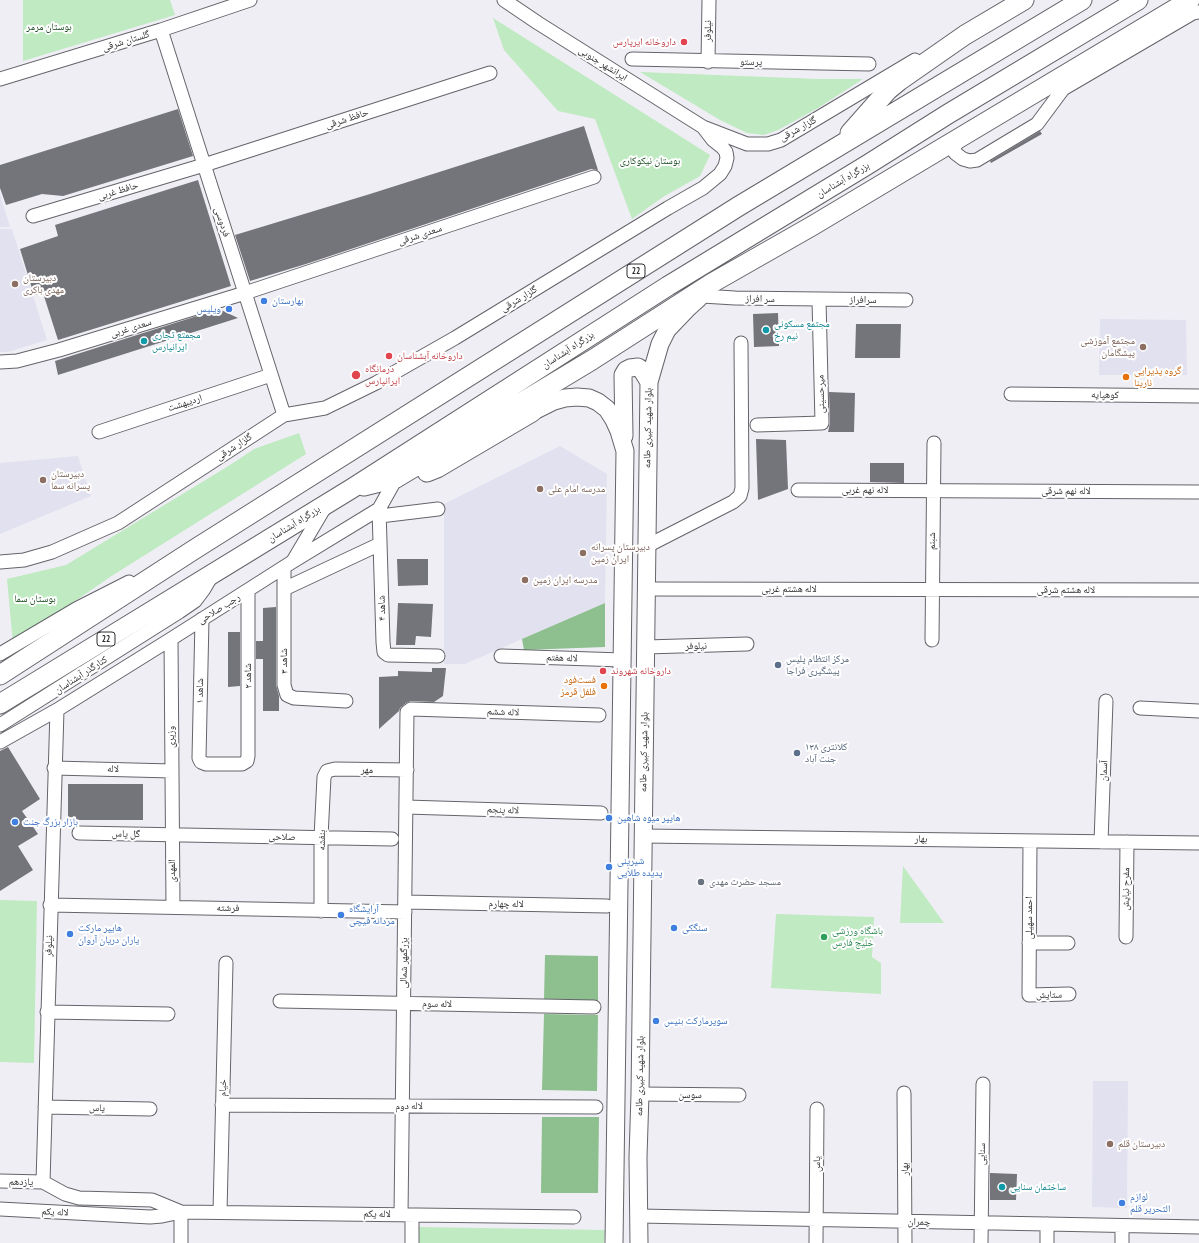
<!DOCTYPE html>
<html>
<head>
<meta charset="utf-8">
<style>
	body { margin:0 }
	canvas { display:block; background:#efeef5 }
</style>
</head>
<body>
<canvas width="1199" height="1243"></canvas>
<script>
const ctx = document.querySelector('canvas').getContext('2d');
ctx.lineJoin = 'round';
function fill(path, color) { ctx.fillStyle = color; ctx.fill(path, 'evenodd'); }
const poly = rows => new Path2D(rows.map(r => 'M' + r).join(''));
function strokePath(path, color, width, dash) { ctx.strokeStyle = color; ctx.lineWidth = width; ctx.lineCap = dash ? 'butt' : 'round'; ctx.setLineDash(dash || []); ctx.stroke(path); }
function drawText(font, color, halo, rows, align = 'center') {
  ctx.font = font + ' "PT Sans Narrow","Noto Naskh Arabic",sans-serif'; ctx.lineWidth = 4; ctx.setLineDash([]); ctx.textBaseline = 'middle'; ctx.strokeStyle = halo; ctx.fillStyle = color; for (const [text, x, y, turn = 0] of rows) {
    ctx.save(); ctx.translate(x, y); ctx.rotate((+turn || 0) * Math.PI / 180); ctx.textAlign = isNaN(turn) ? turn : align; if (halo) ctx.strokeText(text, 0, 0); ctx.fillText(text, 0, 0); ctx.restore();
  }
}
fill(poly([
	[0,194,10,227,0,227],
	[0,229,12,229,47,340,8,352,0,352],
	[1100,319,1186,320,1187,375,1099,375],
	[560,446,607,474,605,603,465,664,444,664,444,504],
	[78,456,91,496,0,534,0,463],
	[1093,1081,1128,1081,1127,1208,1092,1207]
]), '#e2e1ef');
fill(poly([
	[23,0,170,0,175,15,23,61],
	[493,18,710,155,700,176,663,197,632,219,595,119,558,111,504,50],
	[640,72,818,79,863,79,818,108,778,130,764,135,747,133,720,120],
	[299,433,306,454,110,577,13,644,7,579,66,565,230,465,254,449],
	[903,866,944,923,900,923],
	[0,900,37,901,34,1063,0,1062],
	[776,914,874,917,872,957,881,963,881,994,771,988],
	[419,1227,605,1230,604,1243,418,1243]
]), '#c0eac1');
fill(poly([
	[605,603,605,647,524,650,522,639],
	[545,955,598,956,598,1001,544,1000],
	[544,1014,598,1015,597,1091,542,1090],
	[542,1117,599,1117,598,1193,541,1193]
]), '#8dc08e');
fill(poly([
	[178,109,193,156,63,196,42,194,6,205,0,188,0,165],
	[584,126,598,170,591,169,306,264,250,281,235,235,370,194],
	[1040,131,1042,134,991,163,990,161],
	[198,180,231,286,58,340,43,293,34,295,20,249,58,236,55,225],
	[219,309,238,318,58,375,55,361],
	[778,313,779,346,754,347,753,314],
	[856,324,901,324,900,358,855,358],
	[829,392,855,393,854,432,828,432,830,423],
	[756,439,786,440,788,489,758,500],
	[870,463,904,463,904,483,870,482],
	[397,559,428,559,428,585,398,586],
	[398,603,433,604,431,637,416,636,415,645,396,645],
	[276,607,276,685,279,696,279,711,263,711,263,659,256,659,256,641,263,641,263,608],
	[228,632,240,632,240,686,228,687],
	[432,668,446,668,443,696,434,702,411,701,406,703,400,708,399,711,379,729,379,677,398,676,398,671,432,672],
	[8,747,40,799,22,811,38,834,18,846,33,870,0,891,0,751],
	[68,784,143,784,143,820,68,820],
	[990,1173,1017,1174,1016,1200,990,1200]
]), '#74747b');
const minor = poly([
	[504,0,538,23,703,127,747,144,768,144,781,140,915,60],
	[161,30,284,415],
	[632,59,869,64],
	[708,62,709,0],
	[0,79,161,30,250,0],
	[960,137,954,148,955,153,963,159,970,161,977,160,1037,124,1063,89,1193,13,1199,12],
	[33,216,204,165,490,73],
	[702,296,735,298,906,300],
	[0,362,17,361,59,350,245,293,594,177],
	[1011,394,1199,396],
	[757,425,822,423,819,300],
	[99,432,271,375],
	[798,490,1199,492],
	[379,509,383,642,384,652,388,655,438,656],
	[380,516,438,509],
	[647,546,733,502,740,496,742,488,741,343],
	[293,561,325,507],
	[0,562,24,560,52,552,118,523,284,415,325,408,376,383,455,338,668,208,703,188,720,174,725,166,727,158,726,152,723,148,713,140,703,127],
	[284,567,284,685,287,695,294,698,346,701],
	[284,589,380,544],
	[646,589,1199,590],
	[202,619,199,758,201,762,206,764,242,764,247,761,248,756,248,590],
	[171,639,173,907],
	[932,640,934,443],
	[646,647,747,644],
	[0,654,76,609,129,582],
	[501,656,622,660],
	[1140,708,1199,711],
	[0,725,179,612,195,601,204,589,211,577],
	[0,742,57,710,171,639,292,562,379,509,398,475],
	[54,768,172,771],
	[406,807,601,813],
	[79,833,392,839],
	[643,836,1199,843],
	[1030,841,1029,995,1069,994],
	[1101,842,1106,701],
	[405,902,607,906],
	[50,905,405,912],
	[321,911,321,837,324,777,327,771,335,769,407,770],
	[1126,937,1127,842],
	[1029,943,1068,943],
	[280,1001,594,1007],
	[47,1012,168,1014],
	[904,1093,905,1243],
	[640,1094,739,1095],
	[222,1105,596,1107],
	[45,1107,150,1109],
	[0,1181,43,1182,65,1194,79,1198,152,1200,181,1212],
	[43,1182,57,710],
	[0,1209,150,1217,162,1216,181,1212,574,1217],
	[181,1212,181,1243],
	[220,1212,226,963],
	[401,1215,407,712,411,709,599,715],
	[639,1216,1199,1227],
	[1122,1226,1122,1243],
	[412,1243,412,1215],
	[816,1243,817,1109],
	[981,1243,983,1084],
	[1047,1243,1047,1224]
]);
const major = poly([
	[532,412,554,401,565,398,577,397,589,398,598,402,607,409,614,420,619,431,625,451,614,1243],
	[624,436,623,375,626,370,630,368,638,367,641,369,649,382],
	[639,1243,638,1157,640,1094,649,382,660,344,667,330,688,308,699,298]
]);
const highway = poly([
	[850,133,888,90,899,81,965,35,1024,0],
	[427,472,437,468,532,412],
	[364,486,396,478,592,360,712,283,812,226,1190,0],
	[0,675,195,549,739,206,1082,0],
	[0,704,351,489,668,286,867,165,948,114,1138,0]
]);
strokePath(minor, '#64646a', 15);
strokePath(major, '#64646a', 19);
strokePath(highway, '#64646a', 21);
strokePath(minor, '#fff', 13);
strokePath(major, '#fff', 17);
strokePath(highway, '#fff', 19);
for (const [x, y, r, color] of [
	[684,42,4,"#e0444e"],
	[15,284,4,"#8d6e63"],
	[264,301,4,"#3f7fe0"],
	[229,309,4,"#3f7fe0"],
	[766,330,4,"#0f9aa8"],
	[144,341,4,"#0f9aa8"],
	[1143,347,4,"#8d6e63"],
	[389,356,4,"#e0444e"],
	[356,375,5,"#e0444e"],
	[1126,377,4,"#e8710a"],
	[43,480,4,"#8d6e63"],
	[540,489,4,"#8d6e63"],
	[583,553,4,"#8d6e63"],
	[525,580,4,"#8d6e63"],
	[778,665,4,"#5c6f8a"],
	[603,671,4,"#e0444e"],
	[604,686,4,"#e8710a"],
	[797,753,4,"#5c6f8a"],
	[609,818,4,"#3f7fe0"],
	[15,822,4,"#3f7fe0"],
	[609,867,4,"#3f7fe0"],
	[701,882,4,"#6b7280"],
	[341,915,4,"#3f7fe0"],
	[674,928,4,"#3f7fe0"],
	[70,934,4,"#3f7fe0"],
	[824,937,4,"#2e9e5b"],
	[656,1021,4,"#3f7fe0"],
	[1110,1144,4,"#8d6e63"],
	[1002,1187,4,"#0f9aa8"],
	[1122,1203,4,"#3f7fe0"]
]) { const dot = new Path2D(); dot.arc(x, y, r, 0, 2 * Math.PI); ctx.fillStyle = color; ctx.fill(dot); strokePath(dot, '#fff', 1.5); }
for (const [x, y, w] of [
	[636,271,18],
	[106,639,18]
]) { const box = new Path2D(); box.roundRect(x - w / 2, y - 7, w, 14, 3); ctx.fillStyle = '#fff'; ctx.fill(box); strokePath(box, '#2d2d30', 1); }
drawText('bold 9px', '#2d2d30', null, [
	["22",636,271],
	["22",106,639]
]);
drawText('10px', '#114718', '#fff', [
	["بوستان مرمر",49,27],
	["بوستان نیکوکاری",650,161],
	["بوستان سما",35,599]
]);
drawText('10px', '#2d2d30', '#fff', [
	["نیلوفر",708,31,-89],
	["گلستان شرقی",126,41,-17],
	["پرستو",751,62,1],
	["ایرانشهر جنوبی",603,64,32],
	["حافظ شرقی",347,119,-18],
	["گلزار شرقی",798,129,-29],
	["بزرگراه آبشناسان",843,180,-31],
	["حافظ غربی",118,191,-17],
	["فردوسی",222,222,72],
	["سعدی شرقی",420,235,-18],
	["گلزار شرقی",519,299,-31],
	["سر افراز",760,299,1],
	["سرافراز",863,300,1],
	["سعدی غربی",131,328,-17],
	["بزرگراه آبشناسان",568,350,-33],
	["میرحسینی",821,394,-91],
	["کوهپایه",1105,395,1],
	["اردیبهشت",185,403,-18],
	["بلوار شهید کبیری طامه",648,428,-89],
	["گلزار شرقی",234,447,-33],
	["لاله نهم غربی",865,490],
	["لاله نهم شرقی",1066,491],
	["بزرگراه آبشناسان",294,524,-32],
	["شبنم",932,541,-89],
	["لاله هشتم غربی",789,589],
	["لاله هشتم شرقی",1066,590],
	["شاهد ۴",382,608,-92],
	["رجب صلاحی",219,609,-32],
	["نیلوفر",696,646,-1],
	["لاله هفتم",562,658,2],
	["شاهد ۳",284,661,-90],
	["کنارگذر آبشناسان",81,675,-33],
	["شاهد ۲",248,676,-90],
	["شاهد ۱",200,691,-89],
	["لاله ششم",503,712,2],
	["وزیری",171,737,-90],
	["بلوار شهید کبیری طامه",644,752,-89],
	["لاله",113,769,1],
	["مهر",367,770,1],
	["آسمان",1104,771,-88],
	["لاله پنجم",503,810,2],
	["گل یاس",126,834,1],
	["صلاحی",282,837,1],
	["بهار",921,839,1],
	["بنفشه",322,840,-89],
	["المهدی",172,871,-90],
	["مفرح نیایش",1126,889,-89],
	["لاله چهارم",506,904,1],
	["فرشته",228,908,1],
	["احمد سهیلی",1029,918,-90],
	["نیلوفر",49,946,-88],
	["بزرگمهر شمالی",404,963,-89],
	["ستایش",1049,995,-1],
	["لاله سوم",437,1004,1],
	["بلوار شهید کبیری طامه",640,1076,-89],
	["خیام",223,1088,-89],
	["سوسن",690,1095],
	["لاله دوم",409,1106],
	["یاس",97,1108,1],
	["سنایی",982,1154,-89],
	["یاس",817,1164,-90],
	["بهار",905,1169,-91],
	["یازدهم",21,1182,1],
	["لاله یکم",55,1212,3],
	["لاله یکم",377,1214,1],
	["چمران",919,1222,1]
]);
drawText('10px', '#be3a42', '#fff', [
	["داروخانه ایرپارس",676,42,"right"],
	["داروخانه آبشناسان",397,356],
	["درمانگاه",365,369],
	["ایرانپارس",365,381],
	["داروخانه شهروند",611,671]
], 'left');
drawText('10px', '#785e54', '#fff', [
	["دبیرستان",23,278],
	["مهدی باکری",23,290],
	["مجتمع آموزشی",1135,341,"right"],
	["پیشگامان",1135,353,"right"],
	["دبیرستان",51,474],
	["پسرانه سما",51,486],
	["مدرسه امام علی",548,489],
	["دبیرستان پسرانه",591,547],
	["ایران زمین",591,559],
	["مدرسه ایران زمین",533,580],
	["دبیرستان قلم",1118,1144]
], 'left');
drawText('10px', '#366cbe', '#fff', [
	["بهارستان",272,301],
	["ویلیس",221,309,"right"],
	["هایپر میوه شاهین",617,818],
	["بازار بزرگ جنت",23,822],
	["شيرينی",617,861],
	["پديده طلايی",617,873],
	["آرایشگاه",349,909],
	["مردانه قیچی",349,921],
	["هایپر مارکت",78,928],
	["یاران دریان آروان",78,940],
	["سنگکی",682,928],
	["سوپرمارکت بنیس",664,1021],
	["لوازم",1130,1197],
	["التحریر قلم",1130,1209]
], 'left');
drawText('10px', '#0d838f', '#fff', [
	["مجتمع مسکونی",774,324],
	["نیم رخ",774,336],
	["مجمتع تجاری",152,335],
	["ایرانپارس",152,347],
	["ساختمان سنایی",1010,1187]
], 'left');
drawText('10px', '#c56008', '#fff', [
	["گروه پذیرایی",1134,371],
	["نارینا",1134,383],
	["فست‌فود",596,680,"right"],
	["فلفل قرمز",596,692,"right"]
], 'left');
drawText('10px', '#4e5e75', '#fff', [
	["مرکز انتظام پلیس",786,659],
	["پیشگیری فراجا",786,671],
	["کلانتری ۱۳۸",805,747],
	["جنت آباد",805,759]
], 'left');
drawText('10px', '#5b616d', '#fff', [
	["مسجد حضرت مهدی",709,882]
], 'left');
drawText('10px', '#27864d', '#fff', [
	["باشگاه ورزشی",832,931],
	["خلیج فارس",832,943]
], 'left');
</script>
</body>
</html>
